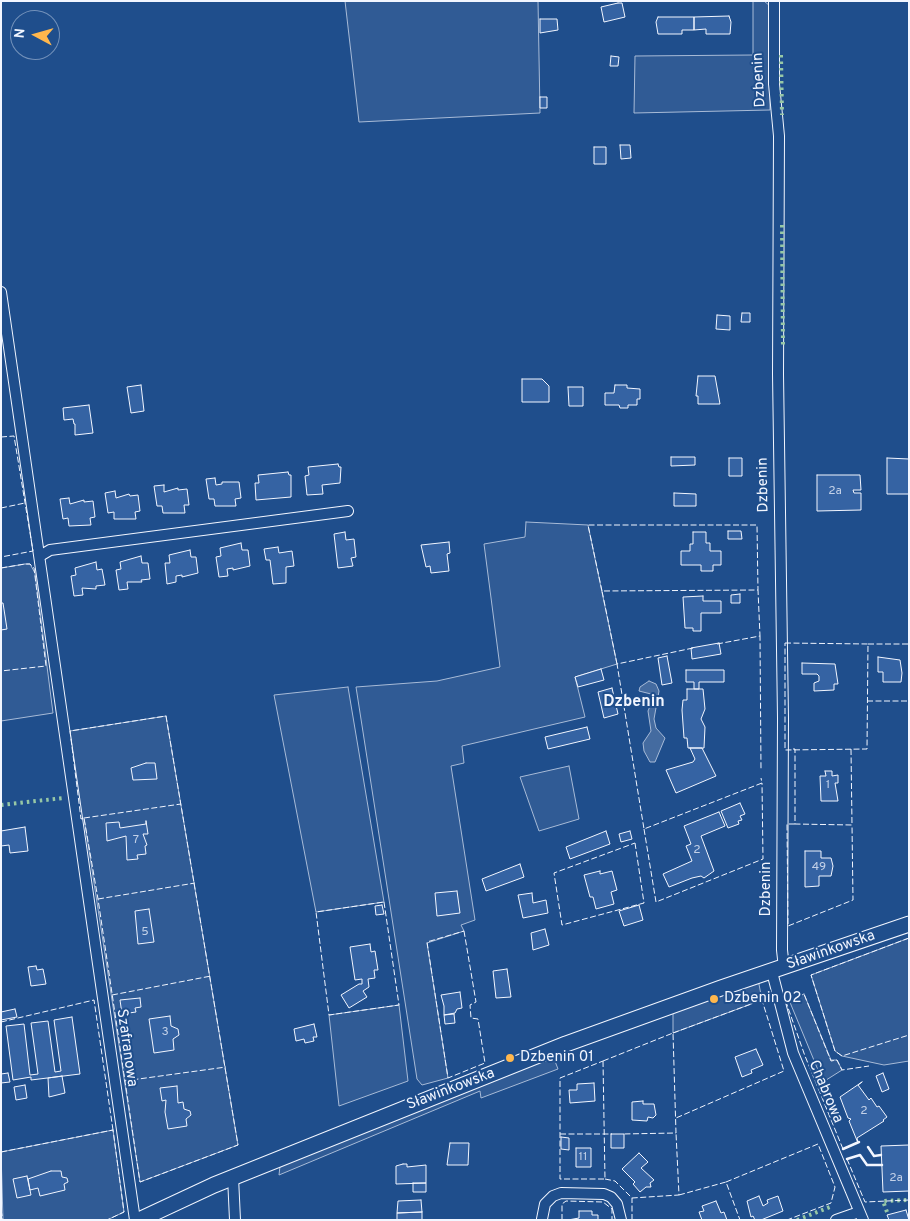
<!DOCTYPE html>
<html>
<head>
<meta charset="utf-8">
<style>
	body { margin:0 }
	#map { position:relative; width:910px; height:1221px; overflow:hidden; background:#1f4e8c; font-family:Overpass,sans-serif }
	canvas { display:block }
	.frame { position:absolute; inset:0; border:2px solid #f2f6ff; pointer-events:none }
	.north { position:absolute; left:10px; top:10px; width:50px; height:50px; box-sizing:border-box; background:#1f4e8c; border:1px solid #7391ba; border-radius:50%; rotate:276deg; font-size:14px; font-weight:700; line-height:20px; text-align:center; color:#f2f6ff }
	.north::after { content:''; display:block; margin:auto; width:18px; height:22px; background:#ffb74d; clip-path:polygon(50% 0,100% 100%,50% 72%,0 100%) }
</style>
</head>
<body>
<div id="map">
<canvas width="910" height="1221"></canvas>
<div class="frame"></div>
<div class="north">N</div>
</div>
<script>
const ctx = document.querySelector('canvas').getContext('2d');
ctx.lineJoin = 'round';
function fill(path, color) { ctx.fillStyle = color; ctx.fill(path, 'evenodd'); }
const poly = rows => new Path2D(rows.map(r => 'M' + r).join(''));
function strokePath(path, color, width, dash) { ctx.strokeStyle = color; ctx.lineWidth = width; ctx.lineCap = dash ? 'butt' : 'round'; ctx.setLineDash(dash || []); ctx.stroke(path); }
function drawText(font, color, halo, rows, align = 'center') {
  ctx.font = font + ' Overpass,sans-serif'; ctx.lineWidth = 4; ctx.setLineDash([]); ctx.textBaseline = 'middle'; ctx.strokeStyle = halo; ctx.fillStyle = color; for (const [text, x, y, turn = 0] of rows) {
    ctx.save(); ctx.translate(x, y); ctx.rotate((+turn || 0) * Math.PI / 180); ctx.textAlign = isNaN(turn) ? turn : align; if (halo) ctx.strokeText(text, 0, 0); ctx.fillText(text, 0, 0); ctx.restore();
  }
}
const built = poly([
	[345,1,538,1,540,113,359,122,345,1],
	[753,1,764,1,770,6,770,110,634,113,635,56,753,55,753,1],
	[526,522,588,525,617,664,575,677,585,717,462,746,464,763,451,766,475,920,461,925,464,931,427,943,448,1078,422,1085,417,1079,356,687,437,681,500,667,484,544,525,537,526,522],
	[25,564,30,564,35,573,53,713,1,721,1,568,25,564],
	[348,687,384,902,316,912,274,695,348,687],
	[166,716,238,1145,140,1182,84,818,81,819,70,731,166,716],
	[569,766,579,819,539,831,520,777,569,766],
	[909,938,909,1061,884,1065,842,1056,835,1051,811,975,909,938],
	[758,979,762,1000,673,1033,673,1011,758,979],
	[804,994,831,1060,837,1060,842,1070,823,1082,789,1000,804,994],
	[399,1005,408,1081,339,1106,329,1015,399,1005],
	[553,1056,558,1069,481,1098,480,1091,279,1175,280,1166,553,1056],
	[113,1130,124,1212,107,1220,3,1220,1,1152,113,1130]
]);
fill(built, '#305b95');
strokePath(built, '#a8bbd7', 1);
const water = poly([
	[649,681,656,684,659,691,654,719,656,728,665,738,655,762,650,762,644,751,643,743,651,731,648,711,653,699,651,694,639,691,640,687,649,681]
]);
fill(water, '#446ba0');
strokePath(water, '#a8bbd7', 1);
const building = poly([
	[618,3,622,3,625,17,604,22,601,7,618,3],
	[729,16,731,22,730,34,706,34,706,29,694,30,694,17,729,16],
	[658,17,694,17,694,30,682,30,682,34,658,34,656,22,658,17],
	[540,19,557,19,558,30,540,33,540,19],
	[611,56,619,57,618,66,610,66,611,56],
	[540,97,547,97,547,108,540,108,540,97],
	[620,145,630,145,631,158,621,159,620,145],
	[594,147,606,147,606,164,594,164,594,147],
	[742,313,750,313,750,322,741,322,742,313],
	[717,315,730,316,730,330,716,329,717,315],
	[698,376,715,376,720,404,698,404,698,396,696,396,698,376],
	[522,379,542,379,549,386,549,402,522,402,522,379],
	[141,385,144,411,131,413,127,387,141,385],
	[615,385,627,385,627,388,640,389,640,399,637,399,637,405,628,405,628,408,620,408,619,405,605,405,605,393,614,393,615,385],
	[568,387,583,387,583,406,569,406,568,387],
	[89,405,93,433,75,435,75,424,74,424,73,419,64,420,63,408,89,405],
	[671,457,695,457,695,465,671,466,671,457],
	[729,458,742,458,742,476,729,476,729,458],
	[887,458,909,459,909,494,887,494,887,458],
	[338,464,339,467,341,467,340,483,322,485,323,494,307,495,305,476,309,475,308,467,338,464],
	[288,472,289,475,291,475,291,497,256,500,255,483,259,483,258,475,288,472],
	[817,475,860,475,861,490,853,490,854,493,861,493,861,510,817,511,817,475],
	[215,478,216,485,222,484,222,482,239,482,241,498,235,499,236,506,215,506,214,499,209,499,206,479,215,478],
	[164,485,164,492,178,488,178,490,187,489,189,505,184,505,185,513,163,513,162,506,157,506,154,486,164,485],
	[115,491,116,498,129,494,130,496,138,495,140,511,135,512,136,519,114,519,114,512,108,513,105,493,115,491],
	[674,493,696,494,696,506,674,506,674,493],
	[69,498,70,504,84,500,84,502,93,501,95,517,90,518,91,525,69,526,68,518,63,519,60,499,69,498],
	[728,531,741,531,742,539,728,539,728,531],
	[345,532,346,540,354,539,356,557,351,558,353,566,338,568,334,534,345,532],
	[693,532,706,532,706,543,710,543,710,551,721,551,721,565,713,565,713,571,701,571,701,565,681,565,681,551,690,551,690,544,693,544,693,532],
	[449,542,450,553,447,554,449,571,431,573,430,566,426,567,421,545,449,542],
	[241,543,242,550,248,550,250,566,233,570,233,568,227,569,228,576,219,577,216,557,221,556,220,548,241,543],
	[278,547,279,553,292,551,294,566,286,567,286,583,273,584,270,560,266,560,264,549,278,547],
	[190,550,191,557,196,557,198,573,182,577,182,575,176,576,176,582,167,584,165,563,170,563,169,555,190,550],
	[141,556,142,563,148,563,150,579,141,580,142,582,127,582,128,589,119,590,116,570,121,569,120,562,141,556],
	[96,562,97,570,102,569,105,585,96,586,96,589,82,588,83,595,74,596,71,576,76,575,75,568,96,562],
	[740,594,740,603,731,603,731,595,740,594],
	[703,596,703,601,721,601,721,613,701,613,701,631,693,631,693,628,685,628,683,597,703,596],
	[1,603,3,603,7,629,1,630,1,603],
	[719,643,721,654,692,659,691,648,719,643],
	[667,656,672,683,662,685,658,658,667,656],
	[878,657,900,660,902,673,901,682,883,682,883,672,878,672,878,657],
	[802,663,835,664,838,684,834,684,834,690,814,691,814,683,819,681,819,676,817,674,802,674,802,663],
	[601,669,604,680,578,687,575,677,601,669],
	[686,670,724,670,724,682,699,682,699,689,694,689,694,682,686,682,686,670],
	[612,688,618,714,604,718,598,692,612,688],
	[687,689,703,689,705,709,701,719,705,727,704,748,688,748,687,738,684,738,682,710,683,700,687,700,687,689],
	[587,727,590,739,548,749,545,737,587,727],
	[690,748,702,748,716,776,676,793,666,770,693,762,695,759,690,748],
	[146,763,155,763,157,779,133,780,131,768,146,763],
	[825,771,832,771,832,776,838,775,838,783,835,783,838,801,821,801,820,776,826,776,825,771],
	[740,803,745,814,740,816,742,820,738,821,739,824,728,828,721,811,740,803],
	[719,812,725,826,701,836,714,871,704,878,701,876,692,878,669,887,663,874,692,861,686,846,691,844,684,826,719,812],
	[146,821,148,834,143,834,147,845,145,846,146,854,137,855,138,859,127,860,126,836,107,841,106,823,119,822,120,828,146,824,146,821],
	[25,827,28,851,10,853,9,845,1,846,1,831,25,827],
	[606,831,610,844,570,859,566,847,606,831],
	[630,831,632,839,621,842,619,834,630,831],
	[805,851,821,851,821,858,831,858,833,866,831,876,819,876,819,886,805,887,805,851],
	[520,864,524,877,486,891,482,879,520,864],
	[600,871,600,874,612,871,617,890,611,892,614,904,596,909,593,897,590,897,584,875,600,871],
	[457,891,460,913,437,916,435,893,457,891],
	[532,893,533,903,546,900,548,913,523,918,518,895,532,893],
	[382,905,384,914,376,915,375,906,382,905],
	[639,905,643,920,624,926,619,911,639,905],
	[149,909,154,942,138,944,135,911,149,909],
	[545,929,549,945,533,950,531,933,545,929],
	[370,944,371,952,375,951,378,970,374,970,375,978,368,979,369,987,363,991,367,997,349,1008,341,995,359,984,362,984,362,979,355,980,350,947,370,944],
	[36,966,37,970,43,969,46,984,31,986,28,967,36,966],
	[507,969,511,997,496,998,493,971,507,969],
	[460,992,462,1008,457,1009,455,1013,444,1015,444,1006,441,995,460,992],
	[140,998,141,1007,135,1008,136,1012,122,1014,120,1000,140,998],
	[15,1009,17,1017,1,1020,1,1012,15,1009],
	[454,1014,455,1023,445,1024,444,1015,454,1014],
	[170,1016,171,1026,178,1029,179,1035,173,1039,174,1050,154,1053,149,1019,170,1016],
	[72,1017,80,1074,31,1080,31,1077,13,1080,6,1026,24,1024,30,1075,38,1074,31,1023,48,1021,55,1072,61,1071,54,1020,72,1017],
	[314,1024,317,1037,313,1037,314,1041,305,1043,304,1039,296,1041,294,1029,314,1024],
	[756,1049,763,1065,751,1070,752,1073,742,1077,735,1057,756,1049],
	[8,1073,10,1082,1,1083,1,1074,8,1073],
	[883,1073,889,1089,882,1092,876,1076,883,1073],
	[62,1076,65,1093,49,1097,48,1078,62,1076],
	[862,1082,858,1085,869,1100,871,1098,877,1107,879,1106,887,1117,883,1120,884,1121,857,1138,858,1143,849,1121,851,1119,848,1118,840,1097,862,1082],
	[594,1083,595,1101,570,1103,569,1090,577,1090,577,1084,594,1083],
	[25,1085,27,1098,16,1100,14,1087,25,1085],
	[177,1086,178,1103,183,1102,184,1109,190,1111,191,1115,186,1119,187,1126,168,1129,165,1112,166,1100,162,1101,160,1088,177,1086],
	[643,1101,643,1104,654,1104,656,1115,653,1118,648,1117,647,1121,632,1120,632,1102,643,1101],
	[611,1134,624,1134,624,1148,611,1148,611,1134],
	[561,1137,569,1138,569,1150,561,1149,561,1137],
	[450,1143,469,1143,468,1165,447,1165,450,1143],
	[909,1145,909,1191,883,1192,881,1146,909,1145],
	[576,1148,591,1148,591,1167,576,1167,576,1148],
	[639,1153,648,1162,641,1168,654,1180,650,1183,651,1187,646,1187,640,1192,633,1184,635,1182,622,1169,639,1153],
	[403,1164,407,1164,407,1167,426,1165,426,1183,396,1184,396,1166,403,1164],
	[51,1171,61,1171,62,1177,67,1178,68,1182,64,1184,65,1190,40,1196,38,1188,30,1190,28,1179,51,1171],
	[27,1176,31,1195,17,1198,13,1179,27,1176],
	[413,1183,426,1183,426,1192,413,1192,413,1183],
	[759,1196,763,1206,768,1203,767,1200,778,1196,783,1211,761,1220,755,1220,753,1216,751,1217,747,1201,759,1196],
	[421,1200,422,1212,397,1213,398,1201,421,1200],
	[716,1201,721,1213,724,1212,727,1220,702,1220,699,1212,704,1211,702,1206,716,1201],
	[906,1210,909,1220,889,1220,887,1215,906,1210],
	[579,1211,592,1211,592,1215,598,1215,598,1220,568,1220,579,1218,579,1211],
	[422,1212,422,1220,397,1220,397,1213,422,1212]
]);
fill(building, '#3563a3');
strokePath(building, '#f2f6ff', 1);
const street = poly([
	[774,1,774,84,779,136,778,374,783,718,782,950,784,968],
	[1,292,135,1220],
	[40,556,50,550,348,511],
	[772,972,793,1053,863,1220],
	[233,1177,235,1220],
	[542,1219,545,1204,553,1196,561,1193,604,1194,611,1197,617,1204,621,1220],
	[836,1220,859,1212]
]);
const secondary = poly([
	[139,1220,214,1185,566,1044,721,988,909,924]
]);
strokePath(street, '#f2f6ff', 12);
strokePath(secondary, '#f2f6ff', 17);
strokePath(street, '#1f4e8c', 10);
strokePath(secondary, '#1f4e8c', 15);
strokePath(poly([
	[781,55,782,115],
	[782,225,783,348],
	[1,805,63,798],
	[887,1212,883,1201,909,1200],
	[797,1220,830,1207]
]), '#97c8a6', 4, [2.5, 4]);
strokePath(poly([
	[1,437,14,436,33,551,1,557],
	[1,508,25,503],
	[1,568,25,564,30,564,34,568,46,666,1,671],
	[602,591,588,525,757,525,758,590],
	[785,643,868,644,867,749,785,750,785,643],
	[717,644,760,636,761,770],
	[868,644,909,644],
	[693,648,617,664,644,829,762,783,761,778],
	[617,664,602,591,758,590,760,636],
	[867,701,909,701],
	[166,716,238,1145,140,1182,98,899,84,818,81,819,70,731,166,716],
	[793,749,795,749,795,824,852,825,851,749],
	[84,818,181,804],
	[795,824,787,824,788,926,853,900,852,825],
	[644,829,656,902,763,859,762,783],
	[635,843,644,903,562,925,554,873,635,843],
	[98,899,195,883],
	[384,902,399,1005,329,1015,316,912,384,902],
	[464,931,476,1002,470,1005,471,1018,478,1019,485,1063,448,1078,427,942,464,931],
	[909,938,811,975,835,1051,842,1056,909,1035],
	[112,995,211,976],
	[1,1022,94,1000,113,1130],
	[673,1033,762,1000,784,1071,676,1118],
	[603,1061,605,1179,560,1179,560,1078,603,1061],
	[603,1061,673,1033,676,1133,622,1134],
	[124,1081,226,1067],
	[560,1134,612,1134],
	[843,1149,805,1056,786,1002,804,994,831,1061,837,1060,842,1070,869,1066],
	[1,1152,113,1130,124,1212,107,1220],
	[847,1159,865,1202,909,1200],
	[605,1179,615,1181,632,1198,679,1195,676,1133],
	[726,1182,818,1144,835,1187,831,1203,787,1220],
	[679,1195,726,1182,740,1220],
	[1,1210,3,1220],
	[562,1220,562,1204,566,1201,603,1202,612,1209,612,1220],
	[632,1220,632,1198]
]), '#f2f6ff', 1, [6, 2.5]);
strokePath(poly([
	[868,1147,874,1156,881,1155],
	[843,1149,859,1142],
	[847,1159,860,1155,867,1165,882,1165]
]), '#f2f6ff', 2.5);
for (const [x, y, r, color] of [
	[714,999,5,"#ffb74d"],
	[510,1058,5,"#ffb74d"]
]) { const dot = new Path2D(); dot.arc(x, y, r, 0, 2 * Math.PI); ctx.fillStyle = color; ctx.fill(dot); strokePath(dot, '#1f4e8c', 2); }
drawText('12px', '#c3d1e8', null, [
	["2a",835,492],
	["1",828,786],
	["7",136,841],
	["2",697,851],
	["49",819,868],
	["5",145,933],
	["3",165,1033],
	["2",864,1112],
	["11",583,1158],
	["2a",896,1179]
]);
drawText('15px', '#f2f6ff', '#1f4e8c', [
	["Dzbenin",760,80,-93],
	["Dzbenin",764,485,-91],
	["Dzbenin",767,889,-90],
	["Sławinkowska",831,951,-19],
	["Szafranowa",126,1048,82],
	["Sławinkowska",451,1090,-21],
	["Chabrowa",825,1092,67]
]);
drawText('15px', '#f2f6ff', '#1f4e8c', [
	["Dzbenin 02",724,999],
	["Dzbenin 01",520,1058]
], 'left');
drawText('bold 16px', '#f2f6ff', '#1f4e8c', [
	["Dzbenin",634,703]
]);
</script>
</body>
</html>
